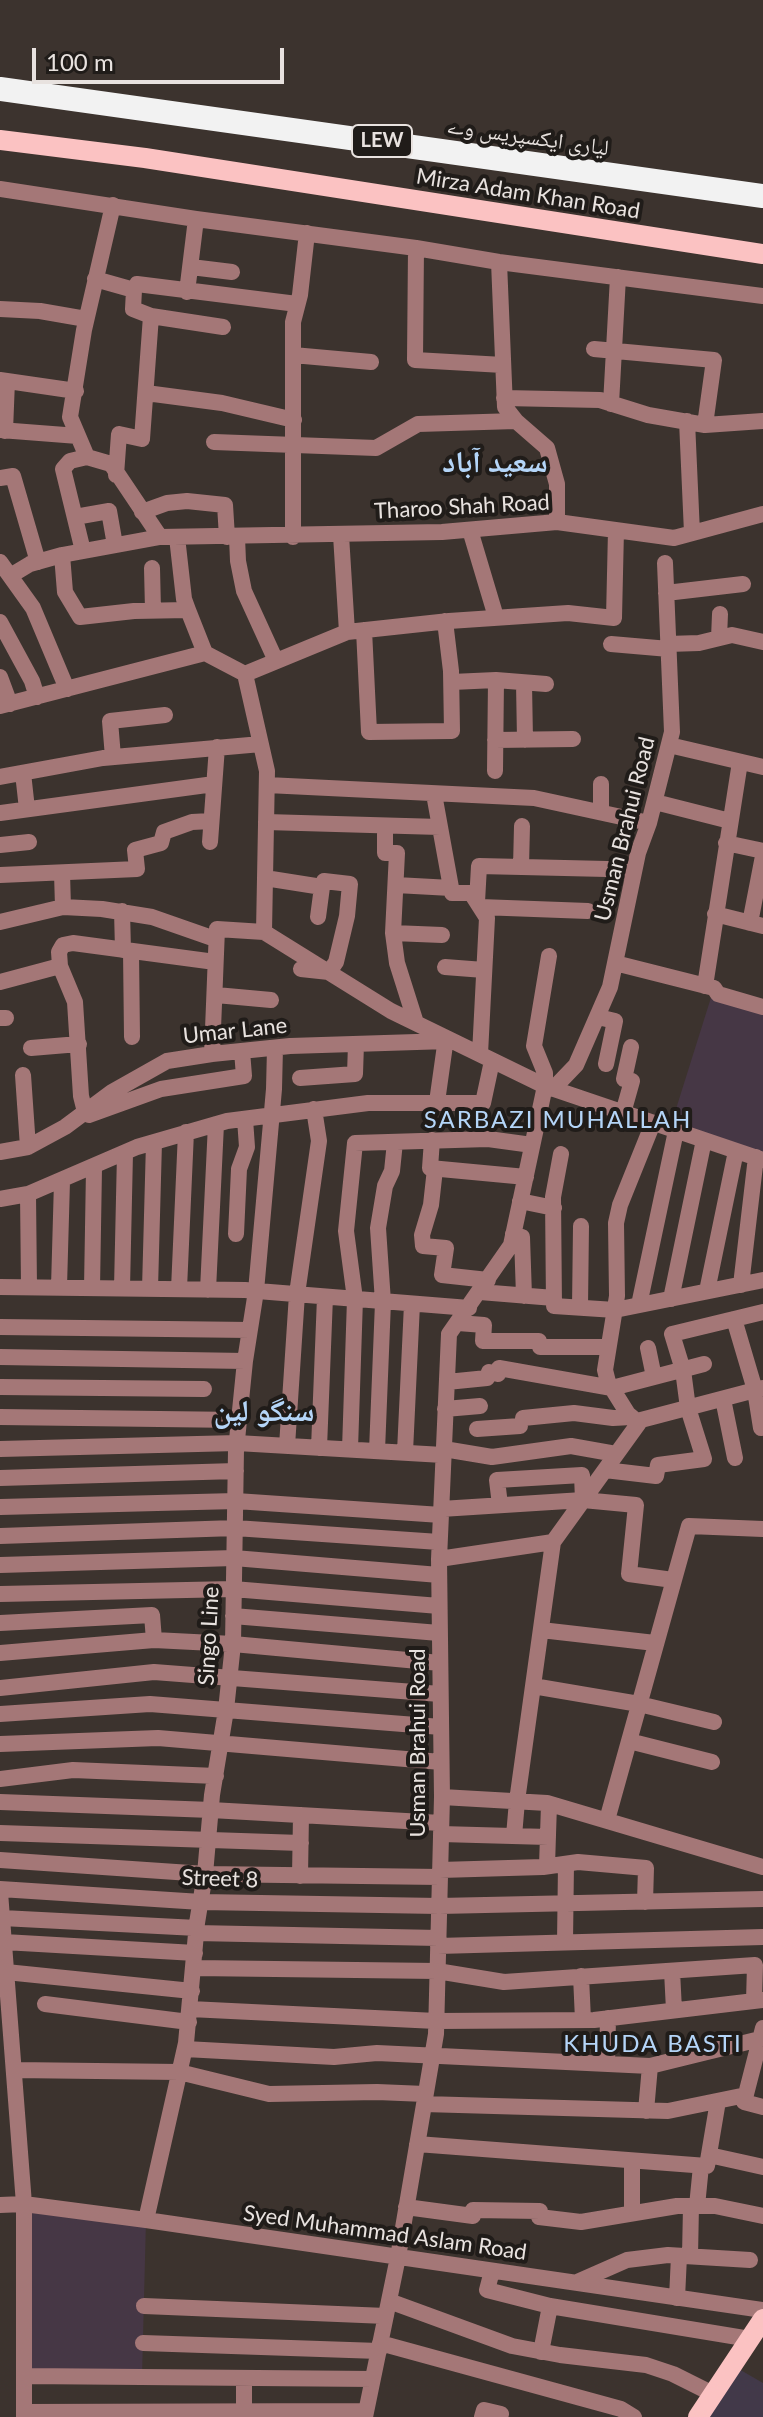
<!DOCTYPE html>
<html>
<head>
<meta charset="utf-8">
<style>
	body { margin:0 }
	#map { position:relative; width:763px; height:2417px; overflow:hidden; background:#3c332e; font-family:Lato,sans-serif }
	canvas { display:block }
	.scale { position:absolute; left:32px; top:48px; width:252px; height:36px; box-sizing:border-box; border:4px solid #e8e2df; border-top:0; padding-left:10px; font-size:24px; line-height:28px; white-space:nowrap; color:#e8e2df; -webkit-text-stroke:6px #201c19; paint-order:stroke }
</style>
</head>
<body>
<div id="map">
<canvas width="763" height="2417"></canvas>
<div class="scale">100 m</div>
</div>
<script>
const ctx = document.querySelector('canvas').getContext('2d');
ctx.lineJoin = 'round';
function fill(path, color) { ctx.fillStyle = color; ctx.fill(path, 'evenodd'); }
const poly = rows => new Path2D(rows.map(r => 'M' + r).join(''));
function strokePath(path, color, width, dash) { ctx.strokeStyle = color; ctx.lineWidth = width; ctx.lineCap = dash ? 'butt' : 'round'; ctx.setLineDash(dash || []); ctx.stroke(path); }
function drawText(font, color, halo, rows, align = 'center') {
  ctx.font = font + ' Lato,"Noto Naskh Arabic",sans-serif'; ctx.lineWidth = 8; ctx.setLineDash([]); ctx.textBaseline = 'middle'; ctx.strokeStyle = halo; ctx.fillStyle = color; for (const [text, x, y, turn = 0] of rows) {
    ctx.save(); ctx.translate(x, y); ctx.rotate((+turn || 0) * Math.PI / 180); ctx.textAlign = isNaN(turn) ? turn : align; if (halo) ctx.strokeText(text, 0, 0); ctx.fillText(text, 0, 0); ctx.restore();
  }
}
fill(poly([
	[714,988,763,1003,763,1160,670,1128],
	[24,2204,146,2220,142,2377,25,2376]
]), '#463745');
fill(poly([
	[732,2365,763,2383,763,2417,698,2417]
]), '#423949');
strokePath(poly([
	[0,189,196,219,416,248,499,262,763,296],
	[113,205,84,330,70,417,87,457,111,464,160,537],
	[416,248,415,360,503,365],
	[499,262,505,407,516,421,547,448,557,484,557,522],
	[191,267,232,272],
	[95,279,134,290,137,284,297,304],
	[187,292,196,219],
	[0,309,40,311,86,319],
	[151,316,223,327],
	[594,349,714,360,705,425],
	[293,355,371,362],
	[0,380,76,391],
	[146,393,222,403,294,420],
	[504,398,600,400,648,415,705,425,763,421],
	[611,404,618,277],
	[687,421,692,533],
	[0,430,78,436],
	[5,431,7,381],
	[214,442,376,448,418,424,516,421],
	[116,475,119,434,142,439,151,316,133,309,134,290],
	[0,478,13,476,38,562],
	[142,512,167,503,187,501,225,505,227,537],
	[75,517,109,511,115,545],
	[470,530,496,617],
	[177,537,184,599,188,610,205,653,245,674,267,771,264,932,391,1011,545,1086,763,1160],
	[237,537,238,561,244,591,276,661],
	[293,537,293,322,300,295,307,233],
	[83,551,63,469,70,461,87,457],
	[62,555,65,592,80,617,134,611,188,610],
	[0,562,33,608,67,689],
	[152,568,153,610],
	[10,576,30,564,62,555,160,537,442,532,557,522,674,538,763,514],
	[666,593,743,584],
	[0,622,32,681,37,697],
	[364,630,369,732,452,731,451,671,445,621],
	[347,632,449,621,568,613,614,618,616,530],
	[719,638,720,614],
	[611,644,669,649],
	[668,644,699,643,732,635,763,642],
	[245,674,347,632,341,535],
	[0,677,10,704],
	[452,682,496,680,546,684],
	[524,683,525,740],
	[0,706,205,653],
	[495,740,573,739],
	[669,745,763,767],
	[113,757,110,721,165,715],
	[495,771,496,680],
	[23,773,27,809],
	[0,777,103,758,261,744],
	[601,784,601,811],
	[267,785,534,798,649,823],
	[434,794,452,893,471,893,487,918,480,1054],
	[655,802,730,821],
	[0,813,214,784],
	[266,822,440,827],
	[385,826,385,853,397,853,393,933,397,963,416,1023],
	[210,842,217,747],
	[726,843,763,851],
	[0,845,29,842],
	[521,867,522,826],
	[62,873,63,907],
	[0,875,137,869,135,850,161,843,164,832,192,822,211,821],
	[265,878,322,887,324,881,350,884,347,916,336,962,329,972,301,969],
	[396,885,451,888],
	[477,902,479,866,607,869,633,873],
	[480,907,588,911],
	[122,911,123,950],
	[715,914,763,926],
	[318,917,322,887],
	[0,922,63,907,102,909,152,917,215,939],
	[750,923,763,856],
	[393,933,442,935],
	[131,951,132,1037],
	[615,963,714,988,718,994,763,1007],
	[445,967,484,970],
	[0,982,60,966],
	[705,986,740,762],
	[216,995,271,1000],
	[598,1017,615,1021,606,1064],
	[0,1018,6,1018],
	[31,1048,79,1044],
	[212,1054,217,929,264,932],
	[23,1075,28,1147],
	[300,1078,355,1074,356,1044],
	[553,1089,576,1065,610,987,638,853,649,823,672,732,665,563],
	[437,1102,446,1038],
	[85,1112,81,1096,75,1002,60,966,59,952,63,945,73,943,215,962],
	[623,1113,632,1081,624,1079,631,1047],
	[89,1115,161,1089,244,1076,242,1051],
	[432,1140,430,1168,526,1177],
	[0,1152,28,1147,65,1127,112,1092,167,1061,212,1054,290,1046,448,1041],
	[561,1154,553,1197,554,1306,615,1310,763,1280],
	[435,1169,431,1205,422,1235,423,1246,446,1248,442,1275,488,1280],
	[28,1194,29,1287],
	[0,1199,28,1194,137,1147,227,1121,368,1103,483,1103,492,1061],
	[520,1201,554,1208],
	[236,1234,239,1169,247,1147,245,1119],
	[513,1234,522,1237,524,1296],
	[741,1285,756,1157],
	[0,1287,245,1290,469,1308],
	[59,1287,62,1181],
	[92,1288,94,1168],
	[122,1288,125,1153],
	[150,1289,154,1142],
	[179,1289,186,1132],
	[208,1290,216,1124],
	[707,1291,736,1151],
	[480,1292,554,1298],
	[671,1299,704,1140],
	[639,1305,676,1131],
	[580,1307,581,1226],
	[734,1319,755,1390,761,1428],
	[458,1323,484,1325,483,1341,539,1341,540,1347,608,1347],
	[0,1327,250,1330],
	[648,1348,654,1377],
	[0,1357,245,1361],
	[447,1382,487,1378,489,1372,498,1374,499,1368,612,1388,704,1364],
	[0,1387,204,1389],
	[723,1399,735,1458],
	[445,1409,480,1406],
	[0,1417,239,1420],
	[523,1418,574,1413,613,1418,631,1417],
	[639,1423,628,1414,608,1382,605,1370,617,1296,616,1223,620,1205,653,1123],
	[477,1429,520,1426],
	[287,1446,297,1294,319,1141,314,1109],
	[319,1448,325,1297],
	[0,1449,237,1443,443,1455],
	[350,1449,355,1299,346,1231,355,1143,488,1139,532,1145],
	[444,1449,492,1457,571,1446,616,1454],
	[377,1451,383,1302,378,1228,385,1186,392,1171,395,1142],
	[405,1452,412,1304],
	[605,1470,656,1476,658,1465,704,1459,688,1408,683,1370,672,1334,763,1312],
	[0,1478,236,1471],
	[500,1505,497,1480,582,1475,583,1500],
	[0,1507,236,1501,441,1515],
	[441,1509,583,1500,636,1505,629,1574,673,1580],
	[0,1536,235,1528,439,1542],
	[439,1559,553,1542,641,1420,763,1388],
	[0,1565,234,1558,439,1575],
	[0,1594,233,1589,439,1606],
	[233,1616,439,1633],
	[0,1623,152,1615,154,1640],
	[541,1630,655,1643],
	[0,1653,154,1640,233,1644,440,1663],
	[533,1686,639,1704,714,1722],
	[0,1688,154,1672,440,1694],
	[0,1714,150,1704,441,1727],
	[629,1741,712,1762],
	[0,1744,158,1738,441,1762],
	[0,1779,73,1770,216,1776],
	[442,1797,547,1803,763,1867],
	[0,1802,211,1810,441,1823],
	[607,1820,689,1526,763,1529],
	[0,1833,301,1843],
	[441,1834,548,1837],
	[514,1836,517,1801,553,1542],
	[0,1860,205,1874,440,1877],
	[547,1866,549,1804],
	[440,1870,543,1867,578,1862,646,1868,645,1902],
	[300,1876,301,1815],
	[0,1889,201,1902,439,1906,763,1899],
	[0,1892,24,2204,24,2417],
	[2,1918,197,1928],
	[196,1933,438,1938],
	[4,1942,195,1953],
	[565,1942,566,1864],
	[438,1946,763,1937],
	[194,1968,437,1971,504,1982,755,1965,754,2001],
	[672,1971,674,2010],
	[6,1972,192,1991],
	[581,1976,583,2020],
	[45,2004,189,2022],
	[190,2009,436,2021,594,2020,763,2000],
	[763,2028,744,2102,763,2107],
	[185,2049,334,2057,377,2053,650,2066,760,2039],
	[607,2064,608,2018],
	[14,2070,179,2072,269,2094,377,2092,425,2094],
	[424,2104,668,2111,746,2095],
	[646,2111,650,2066],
	[417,2144,707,2166,718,2101],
	[709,2155,763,2167],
	[632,2161,632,2212],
	[0,2205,24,2204,146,2220,763,2310],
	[697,2206,701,2166],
	[406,2207,473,2216,473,2210,540,2211,539,2217,581,2222,677,2206,715,2206,763,2216],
	[146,2220,186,2043,197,1923,205,1874,212,1795,226,1710,233,1644,236,1450,245,1361,256,1291,274,1089,275,1048],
	[690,2256,691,2206],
	[492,2271,487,2290,550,2306,750,2339],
	[577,2282,627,2260,668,2255,750,2260],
	[677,2298,679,2256],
	[389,2301,512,2346,560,2355,646,2365,673,2374,713,2394],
	[144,2306,386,2316],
	[143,2343,379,2351],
	[380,2343,621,2409,634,2417],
	[541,2352,550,2306],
	[25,2376,373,2379],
	[244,2378,244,2411],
	[24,2412,366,2411],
	[365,2417,398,2257,436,2034,442,1797,439,1559,449,1334,511,1245,545,1086,545,1073,534,1046,549,956],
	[482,2417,484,2410,501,2414]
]), '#a47777', 16);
strokePath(poly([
	[0,140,145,158,763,254],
	[698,2417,763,2319]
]), '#fbc2c2', 20);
strokePath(poly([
	[0,89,763,196]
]), '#f2f2f2', 24);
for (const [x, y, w] of [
	[382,141,60]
]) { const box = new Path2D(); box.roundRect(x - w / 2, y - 16, w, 32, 6); ctx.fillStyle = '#201c19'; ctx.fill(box); strokePath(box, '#e8e2df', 2); }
drawText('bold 20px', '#e8e2df', null, [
	["LEW",382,141]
]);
drawText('22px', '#e8e2df', '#201c19', [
	["لیاری ایکسپریس وے",528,137,8],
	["Mirza Adam Khan Road",528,194,9],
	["Tharoo Shah Road",462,507,-3],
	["Usman Brahui Road",625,829,-76],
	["Umar Lane",235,1031,-6],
	["Singo Line",209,1636,-87],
	["Usman Brahui Road",418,1743,-90],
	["Street 8",220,1879,2],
	["Syed Muhammad Aslam Road",385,2233,8]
]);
ctx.letterSpacing = '2px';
drawText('24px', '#b4d5f8', '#201c19', [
	["SARBAZI MUHALLAH",558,1120],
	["KHUDA BASTI",653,2044]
]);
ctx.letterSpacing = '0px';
drawText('bold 30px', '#b4d5f8', '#201c19', [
	["سعید آباد",495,462],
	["سنگو لین",264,1411]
]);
</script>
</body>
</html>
